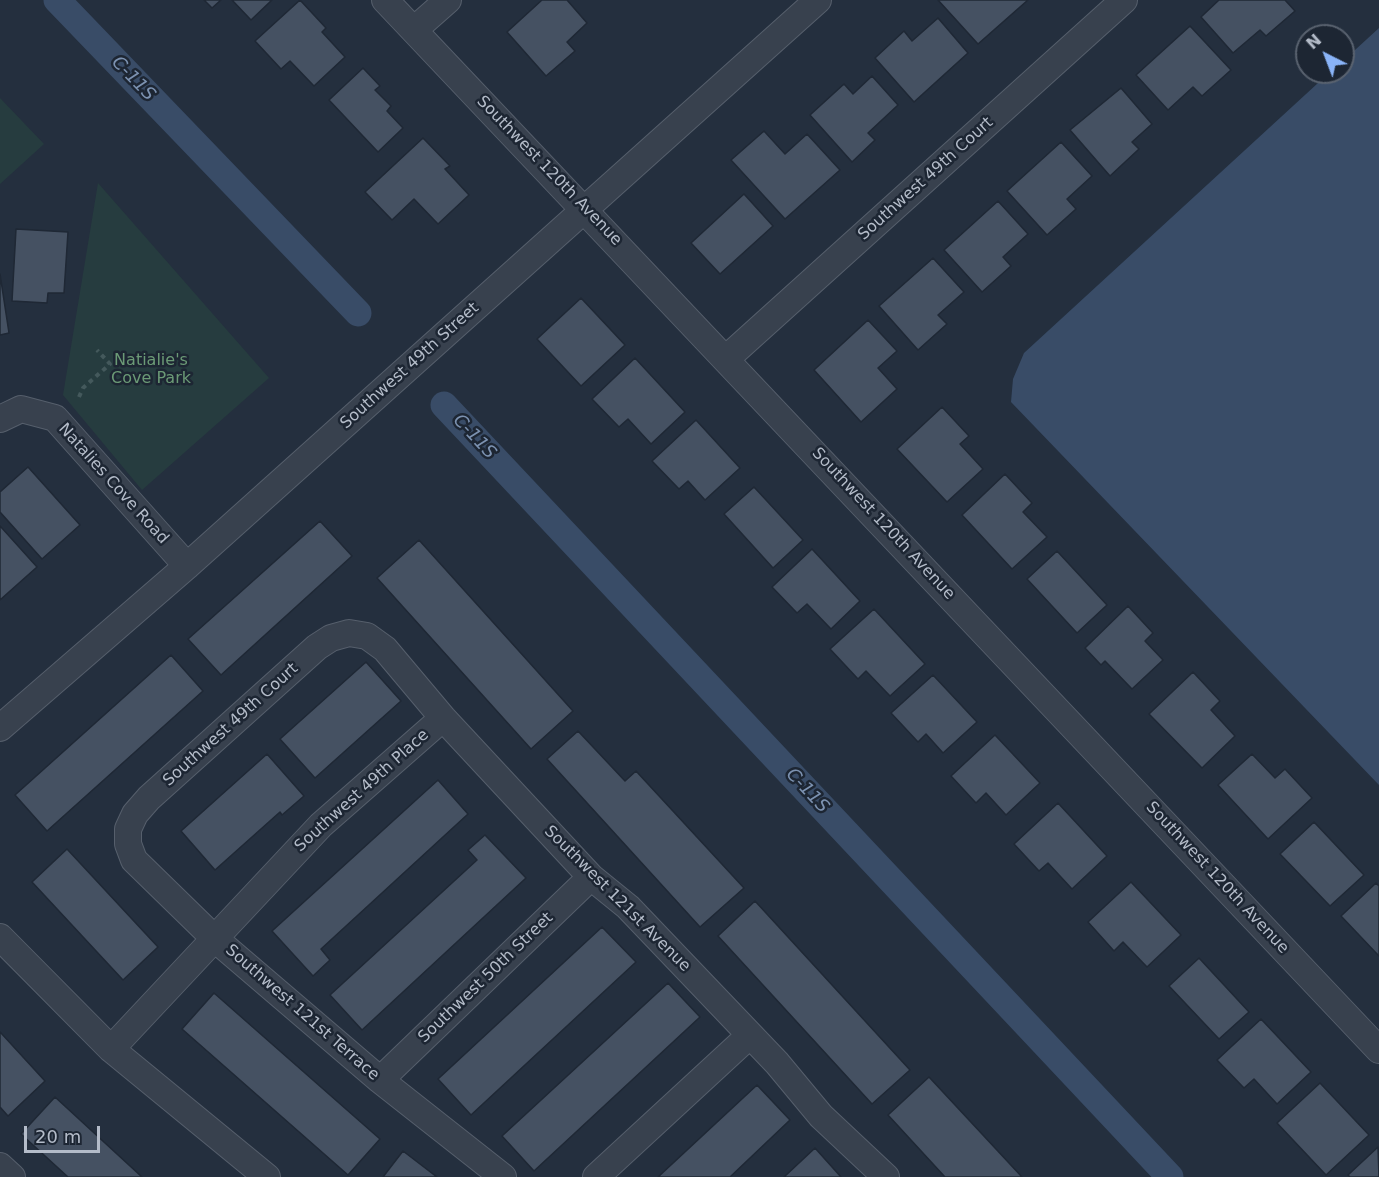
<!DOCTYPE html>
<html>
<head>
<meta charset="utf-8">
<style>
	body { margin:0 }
	#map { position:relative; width:1379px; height:1177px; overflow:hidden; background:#242f3e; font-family:"DejaVu Sans",sans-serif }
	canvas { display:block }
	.north { position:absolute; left:1295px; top:24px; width:60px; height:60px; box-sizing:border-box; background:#1d2633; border:2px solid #59626f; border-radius:50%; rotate:318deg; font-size:16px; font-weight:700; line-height:24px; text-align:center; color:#b4bcc9 }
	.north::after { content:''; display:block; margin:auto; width:21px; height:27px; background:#8ab4f8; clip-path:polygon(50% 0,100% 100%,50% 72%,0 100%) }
	.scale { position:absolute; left:24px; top:1126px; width:76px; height:27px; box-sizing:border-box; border:3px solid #b4bcc9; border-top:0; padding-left:8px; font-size:18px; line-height:21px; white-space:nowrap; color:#b4bcc9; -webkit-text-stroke:4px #1d2633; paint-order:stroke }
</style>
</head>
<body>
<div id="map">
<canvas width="1379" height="1177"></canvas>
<div class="north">N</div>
<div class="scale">20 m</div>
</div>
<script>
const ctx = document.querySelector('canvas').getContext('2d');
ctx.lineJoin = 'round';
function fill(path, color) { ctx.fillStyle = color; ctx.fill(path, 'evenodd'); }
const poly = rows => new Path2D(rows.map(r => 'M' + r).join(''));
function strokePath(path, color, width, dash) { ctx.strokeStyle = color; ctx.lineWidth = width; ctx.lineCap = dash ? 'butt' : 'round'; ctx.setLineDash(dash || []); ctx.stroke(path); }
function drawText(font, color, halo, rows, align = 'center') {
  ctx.font = font + ' "DejaVu Sans",sans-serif'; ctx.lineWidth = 5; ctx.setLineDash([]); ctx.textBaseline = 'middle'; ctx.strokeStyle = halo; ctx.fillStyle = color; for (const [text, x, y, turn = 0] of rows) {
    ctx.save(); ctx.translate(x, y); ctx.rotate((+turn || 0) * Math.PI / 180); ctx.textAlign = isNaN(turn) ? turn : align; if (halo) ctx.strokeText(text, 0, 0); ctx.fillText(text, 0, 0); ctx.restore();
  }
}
fill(poly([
	[0,98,44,144,0,184],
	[98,183,269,378,142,490,63,395]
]), '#263c3f');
fill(poly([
	[1379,28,1379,785,1011,402,1013,379,1024,353,1330,72,1343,72,1343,61]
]), '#394c67');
strokePath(poly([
	[57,0,358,313],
	[444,405,1170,1177]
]), '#394c67', 27);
const building = poly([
	[204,0,221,0,212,8,204,0],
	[232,0,272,0,251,20,232,0],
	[300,0,326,28,322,32,345,57,314,86,290,61,281,69,255,41,300,0],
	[542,0,567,0,587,23,567,42,575,51,546,76,507,32,542,0],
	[938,0,1028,0,978,44,938,0],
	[1219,0,1285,0,1295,11,1266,36,1260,30,1233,53,1201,17,1219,0],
	[938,18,968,53,914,102,875,58,904,31,912,41,938,18],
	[1190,26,1231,70,1202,96,1193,87,1168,110,1136,75,1190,26],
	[363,68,380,86,375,90,391,106,387,111,403,128,378,152,329,100,363,68],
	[872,76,898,105,868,133,875,140,852,162,810,115,844,84,853,94,872,76],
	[1121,88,1152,124,1132,142,1139,149,1110,176,1070,130,1121,88],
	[764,131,785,154,807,134,840,170,785,219,731,160,764,131],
	[423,138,450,166,445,169,469,195,438,224,414,199,392,220,365,192,423,138],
	[1061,142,1092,176,1067,199,1076,209,1047,235,1007,191,1061,142],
	[744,194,773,226,720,274,691,243,744,194],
	[998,201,1028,234,1003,257,1011,266,982,292,944,250,998,201],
	[16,229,68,232,64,293,48,293,47,303,12,301,16,229],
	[933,258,964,292,938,315,947,324,918,350,879,306,933,258],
	[0,274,9,333,0,335,0,274],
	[581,298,625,345,581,386,537,339,581,298],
	[868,320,897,351,878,368,897,389,861,422,814,370,868,320],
	[635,358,685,412,651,444,628,419,619,427,592,399,635,358],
	[942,407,969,436,960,444,983,469,947,502,897,449,942,407],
	[696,420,740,468,705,500,688,481,679,489,652,461,696,420],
	[28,467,80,525,42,559,0,512,0,492,28,467],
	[1005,474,1032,503,1023,512,1047,537,1012,569,962,515,1005,474],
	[754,487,803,540,773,568,724,514,754,487],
	[320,521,352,556,221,675,188,639,320,521],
	[0,526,37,567,0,600,0,526],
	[419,540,573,711,531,749,377,578,419,540],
	[812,549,860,601,831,629,807,604,797,613,772,587,812,549],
	[1057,551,1107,605,1077,633,1027,579,1057,551],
	[1128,606,1153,633,1145,641,1163,660,1132,689,1105,661,1101,665,1085,648,1128,606],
	[874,609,925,664,890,696,866,671,858,679,830,649,874,609],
	[171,655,203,691,47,831,15,795,171,655],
	[366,662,401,701,315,778,280,739,366,662],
	[1193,672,1220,701,1211,710,1235,736,1202,768,1149,714,1193,672],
	[933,675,977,722,943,753,926,734,918,742,891,713,933,675],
	[578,731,625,781,636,771,744,888,700,927,547,759,578,731],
	[995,735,1040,783,1006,815,986,793,976,803,951,776,995,735],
	[267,754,304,796,282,815,280,812,215,870,181,831,267,754],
	[1252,754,1275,778,1285,769,1312,798,1268,839,1218,785,1252,754],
	[438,780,468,814,321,949,330,960,313,976,272,931,438,780],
	[1058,803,1107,856,1072,889,1048,863,1039,871,1014,844,1058,803],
	[1314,822,1364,875,1330,906,1280,854,1314,822],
	[485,835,526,878,362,1030,330,995,477,860,468,850,485,835],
	[67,849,158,947,123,980,32,882,67,849],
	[1131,882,1181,935,1147,967,1123,942,1114,951,1088,922,1131,882],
	[1376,883,1379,886,1379,956,1341,916,1376,883],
	[755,901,910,1070,872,1104,718,936,755,901],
	[602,927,636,962,471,1115,438,1079,602,927],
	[1199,958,1249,1012,1219,1039,1169,986,1199,958],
	[668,983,700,1017,534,1171,502,1136,668,983],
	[214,993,380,1139,348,1175,182,1029,214,993],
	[1261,1019,1311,1072,1277,1104,1254,1079,1244,1088,1217,1060,1261,1019],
	[0,1032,45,1081,8,1116,0,1107,0,1032],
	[929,1077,1022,1177,945,1177,888,1115,929,1077],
	[1320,1083,1369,1135,1326,1175,1277,1123,1320,1083],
	[757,1085,790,1120,730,1177,658,1177,757,1085],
	[55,1097,142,1177,68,1177,21,1134,55,1097],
	[1378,1147,1379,1177,1350,1177,1348,1175,1378,1147],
	[815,1148,841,1177,784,1177,815,1148],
	[403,1151,437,1177,383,1177,403,1151]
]);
fill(building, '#455162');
strokePath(building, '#1f2835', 1.5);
const minor = poly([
	[385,0,1379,1050],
	[414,30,448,0],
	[727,358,1124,0],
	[0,419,21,409,55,418,187,566],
	[0,728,187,566,818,0],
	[0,937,111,1049,267,1177],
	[111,1049,321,825,443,718],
	[380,1080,591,877],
	[0,1166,12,1177],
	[503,1177,380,1080,214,938,134,860,128,844,128,829,135,814,149,798,317,647,331,638,349,633,367,636,385,649,443,718,591,877,628,907,777,1063,821,1116,886,1177],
	[596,1177,750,1035]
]);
strokePath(minor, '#565f6c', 28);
strokePath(poly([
	[79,397,83,388,110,364,97,350]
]), '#44595c', 4, [4.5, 4.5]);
strokePath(minor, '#38414e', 26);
drawText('16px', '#b4bcc9', '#1d2633', [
	["Southwest 120th Avenue",549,171,46],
	["Southwest 49th Court",926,179,-42],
	["Southwest 49th Street",410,366,-42],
	["Natalies Cove Road",113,484,48],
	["Southwest 120th Avenue",883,524,47],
	["Southwest 49th Court",231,725,-42],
	["Southwest 49th Place",362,791,-42],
	["Southwest 120th Avenue",1217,878,47],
	["Southwest 121st Avenue",617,899,45],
	["Southwest 50th Street",486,978,-44],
	["Southwest 121st Terrace",302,1013,41]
]);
drawText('16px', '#6b9a76', '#1d2633', [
	["Natialie's",151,361],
	["Cove Park",151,379]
]);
drawText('italic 18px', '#7c92b1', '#1d2633', [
	["C-11S",133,79,46],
	["C-11S",474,437,47],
	["C-11S",807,791,47]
]);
</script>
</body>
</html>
